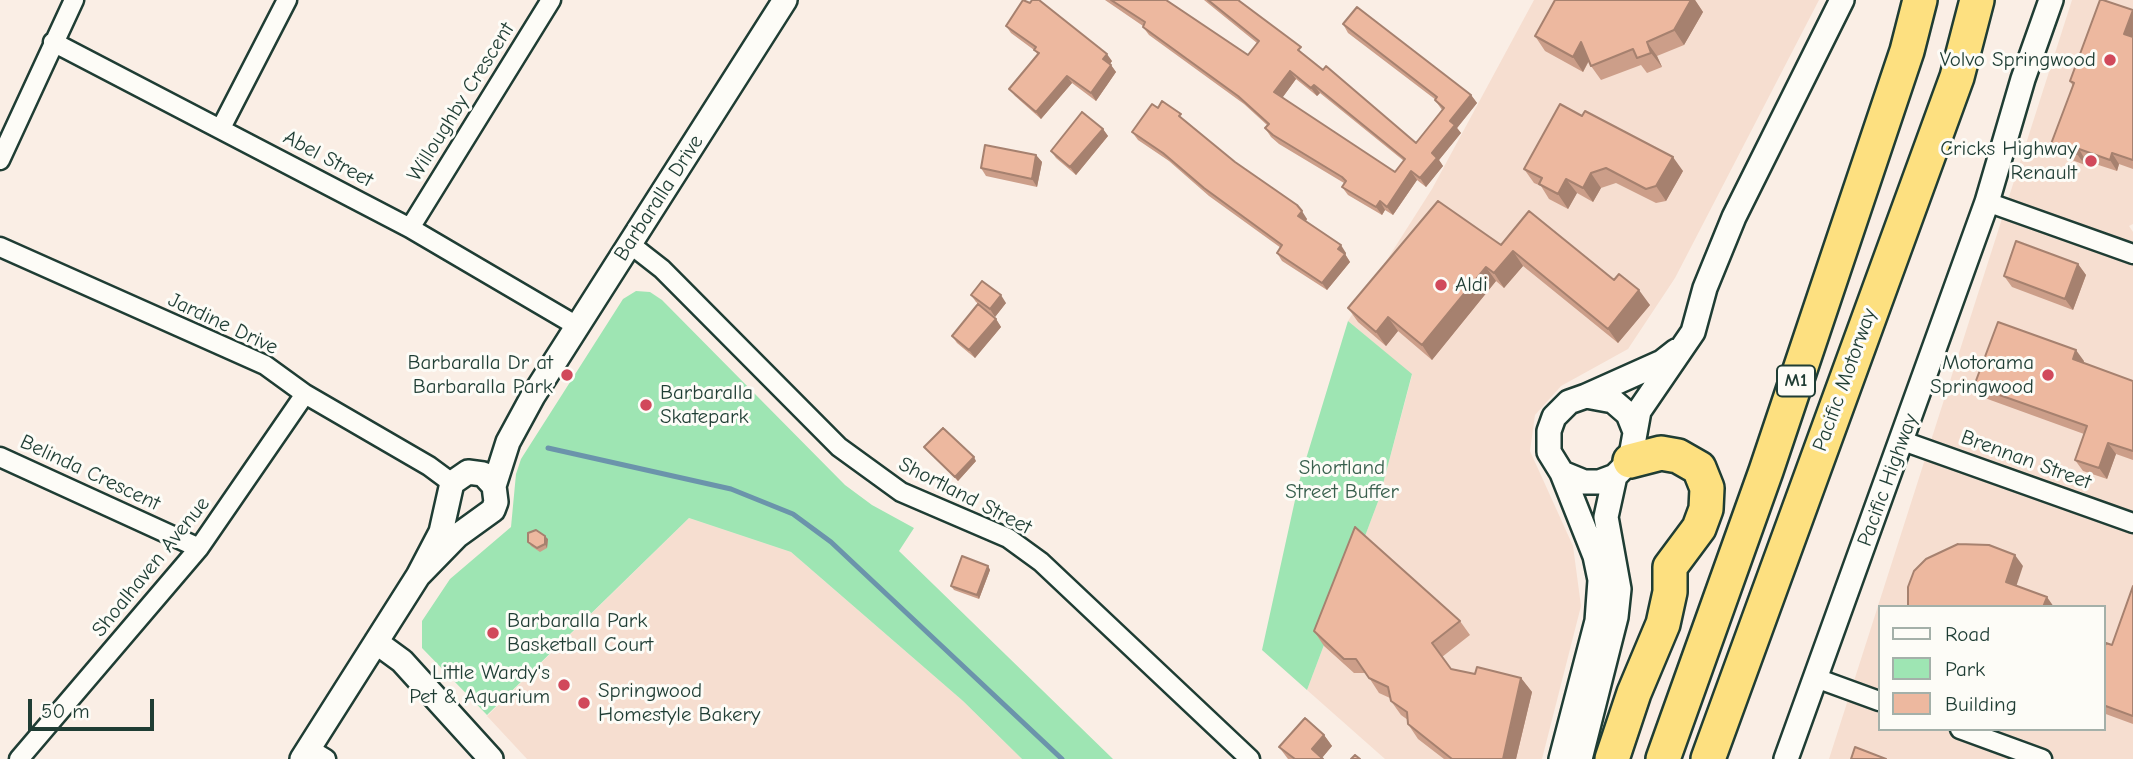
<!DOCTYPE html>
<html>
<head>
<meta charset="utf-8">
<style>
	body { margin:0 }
	#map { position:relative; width:2133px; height:759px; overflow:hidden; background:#faeee5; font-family:"Comic Neue",sans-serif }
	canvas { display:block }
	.legend { position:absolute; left:1878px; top:605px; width:228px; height:126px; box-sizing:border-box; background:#fdfcf7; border:2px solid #a4b0a9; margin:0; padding:9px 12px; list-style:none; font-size:21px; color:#1f3d34 }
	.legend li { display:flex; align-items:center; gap:14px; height:35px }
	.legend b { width:35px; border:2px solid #a4b0a9 }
	.scale { position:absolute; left:28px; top:699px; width:126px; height:32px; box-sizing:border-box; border:4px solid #1f3d34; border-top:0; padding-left:9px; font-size:21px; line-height:24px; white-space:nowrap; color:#1f3d34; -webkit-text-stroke:5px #fdfcf7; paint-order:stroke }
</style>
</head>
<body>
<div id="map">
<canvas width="2133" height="759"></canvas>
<ul class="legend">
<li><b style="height:9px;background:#fdfcf7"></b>Road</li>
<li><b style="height:19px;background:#9ee5b3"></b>Park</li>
<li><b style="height:19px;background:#edb89f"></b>Building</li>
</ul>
<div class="scale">50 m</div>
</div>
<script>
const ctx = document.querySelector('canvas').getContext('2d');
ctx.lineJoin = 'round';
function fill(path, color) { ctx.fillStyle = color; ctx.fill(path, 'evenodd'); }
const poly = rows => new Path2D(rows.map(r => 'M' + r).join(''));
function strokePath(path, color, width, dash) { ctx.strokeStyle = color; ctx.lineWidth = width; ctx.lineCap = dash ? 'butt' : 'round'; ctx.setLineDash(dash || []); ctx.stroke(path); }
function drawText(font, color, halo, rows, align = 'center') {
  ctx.font = font + ' "Comic Neue",sans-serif'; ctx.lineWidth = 6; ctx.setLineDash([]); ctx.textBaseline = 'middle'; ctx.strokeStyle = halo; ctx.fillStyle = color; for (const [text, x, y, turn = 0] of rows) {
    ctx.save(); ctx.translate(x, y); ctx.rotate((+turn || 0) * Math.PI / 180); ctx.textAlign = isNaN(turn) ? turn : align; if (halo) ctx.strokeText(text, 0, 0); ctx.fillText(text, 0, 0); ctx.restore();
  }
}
fill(poly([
	[1534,0,1819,0,1675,278,1628,349,1561,386,1535,415,1530,451,1573,546,1581,606,1542,759,1385,759,1307,690,1379,499,1412,375,1348,321,1432,189],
	[2072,0,2133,0,2133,224,2129,226,2133,232,2133,759,1829,759],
	[1879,607,2103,607,2103,729,1879,729],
	[689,518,791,552,963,701,1022,759,527,759,487,716]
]), '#f6ded0');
fill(poly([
	[636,291,650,292,662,300,845,485,872,505,914,528,899,551,1113,759,1022,759,963,701,791,552,689,518,487,715,422,648,422,621,450,579,511,527,516,474,521,459,623,299],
	[1348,321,1412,374,1379,499,1307,690,1262,650,1299,482]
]), '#9ee5b3');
strokePath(poly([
	[548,448,731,489,793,514,831,542,1062,759]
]), '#6b94ab', 5);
const minor = poly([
	[53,42,410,228,577,326],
	[221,128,287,0],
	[0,160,74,0],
	[1987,202,2133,254],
	[410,228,551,0],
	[630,244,662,269,839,447,901,492,1008,538,1041,562,1250,759],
	[0,247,265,365,305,394,429,466,452,483],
	[1903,441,2133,523],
	[0,457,199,548],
	[1816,678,1879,701],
	[1960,729,2042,759],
	[308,748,326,759],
	[19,759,199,548,305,394]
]);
const tertiary = poly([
	[1586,396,1662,362,1676,351],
	[1634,429,1628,414,1613,401,1586,396,1569,402,1554,417,1549,431,1549,452,1562,473,1584,482,1599,482,1615,476,1630,461,1639,411,1693,332,1705,288,1734,217,1842,0],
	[494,486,508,442,533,396,785,0],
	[376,642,402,661,491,759],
	[302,759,418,576,441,532,452,483,468,472,483,474,494,486,496,502,493,510,457,536,418,576],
	[1561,759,1597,621,1600,580,1595,556,1562,473],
	[1580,759,1616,617,1619,589,1606,517,1615,476],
	[1786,759,1987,202,2023,79,2051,0]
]);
const motorway = poly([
	[1612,759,1634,693,1663,624,1670,592,1670,567,1699,528,1706,509,1707,488,1699,468,1678,456,1661,453,1630,461],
	[1663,759,1766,471,1907,51,1920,0],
	[1708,759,1957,77,1977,0]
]);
strokePath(minor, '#1f3d34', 23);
strokePath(tertiary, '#1f3d34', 28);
strokePath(motorway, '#1f3d34', 38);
strokePath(minor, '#fdfcf7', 18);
strokePath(tertiary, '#fdfcf7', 23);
strokePath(motorway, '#fde080', 33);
fill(poly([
	[1105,0,1166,0,1248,55,1257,43,1204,0,1238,0,1306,56,1416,143,1442,110,1435,100,1436,100,1348,33,1343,24,1471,95,1477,103,1457,128,1461,133,1439,160,1443,166,1426,187,1417,180,1393,215,1385,210,1382,215,1348,195,1342,187,1344,183,1279,144,1271,137,1265,128,1267,125,1244,104,1149,35,1143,27,1143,26],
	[1296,79,1317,96,1320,93,1404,161,1395,172,1282,98],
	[1555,0,1695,0,1703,12,1684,45,1657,56,1662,67,1647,73,1641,65,1601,80,1591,66,1589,61,1583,72,1545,51,1535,36],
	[2133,10,2133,169,2119,164,2117,171,2086,161,2085,165,2059,155,2051,144,2073,86,2070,81],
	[1006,26,1112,61,1110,64,1116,72,1096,101,1072,83,1041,119,1015,96,1009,89,1038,55,1034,50,1011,33],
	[1560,104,1683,171,1666,201,1656,203,1616,183,1601,188,1593,202,1577,193,1568,209,1549,199,1541,186,1534,183,1524,169],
	[1158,108,1186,121,1235,162,1307,219,1306,221,1346,253,1345,254,1350,262,1327,290,1282,261,1277,253,1281,248,1209,196,1169,161,1138,140,1132,132],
	[1103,129,1108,136,1076,175,1056,158,1051,151],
	[1036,155,1042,162,1037,187,986,176,981,168],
	[1501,245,1614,280,1650,305,1618,343,1523,266,1504,288,1496,281,1432,360,1398,331,1386,346,1358,322,1348,308],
	[2078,264,2086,275,2073,310,2012,287,2004,276],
	[971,295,1006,303,995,317,976,302],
	[996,319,1001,327,975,358,957,343,952,336],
	[2084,361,2083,363,2133,381,2133,460,2116,454,2107,479,2083,471,2075,460,2084,434,1982,397,1974,386],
	[924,447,976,461,958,481],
	[548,539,547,548,540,552,531,546,528,542],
	[988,566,990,570,979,599,954,590,951,586],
	[2133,586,2133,724,2103,713,2103,651,2112,645],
	[1460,621,1470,635,1442,657,1451,669,1475,674,1521,678,1532,692,1516,759,1444,759,1418,739,1408,724,1408,720,1401,715,1391,701,1390,698,1379,693,1366,673,1354,673,1324,646,1314,631],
	[1324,735,1332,746,1322,758,1323,759,1288,759,1279,747]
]), '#cc9e89');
fill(poly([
	[1691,0,1695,0,1703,12,1684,45,1674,30],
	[2133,11,2133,42,2124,34],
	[1581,42,1591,56,1583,72,1573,57],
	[1647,42,1657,56,1662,67,1651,53],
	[1107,54,1112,61,1108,67,1103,59],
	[1111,65,1116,72,1096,101,1091,93],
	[1290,71,1296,79,1280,101,1274,92],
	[1067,76,1072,83,1041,119,1036,112],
	[1314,85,1320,93,1317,96,1311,88],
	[1471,95,1477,103,1457,128,1461,133,1439,160,1443,166,1426,187,1420,178,1432,153,1450,121],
	[1103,129,1108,136,1076,175,1070,167],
	[2079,149,2086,161,2085,165,2077,154],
	[2112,153,2119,164,2117,171,2110,160],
	[1036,155,1042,162,1037,187,1032,179],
	[1673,157,1683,171,1666,201,1656,186],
	[1411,171,1417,180,1393,215,1387,207],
	[1591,173,1601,188,1593,202,1583,188],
	[1566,179,1577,193,1568,209,1558,194],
	[1380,201,1385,210,1382,215,1376,207],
	[1302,211,1307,219,1304,224,1298,216],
	[1341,245,1346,253,1343,257,1338,249],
	[1513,251,1523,266,1504,288,1494,273],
	[1345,254,1350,262,1327,290,1322,283],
	[2078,264,2086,275,2073,310,2065,299],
	[1486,267,1496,281,1432,360,1422,345],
	[1639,290,1650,305,1618,343,1608,329],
	[1001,295,1006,303,995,317,990,309],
	[1388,317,1398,331,1386,346,1376,332],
	[996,319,1001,327,975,358,969,350],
	[2076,350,2084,361,2081,370,2073,359],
	[2108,443,2116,454,2107,479,2099,468],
	[974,457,976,461,958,481,955,477],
	[545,536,548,539,547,548,545,544],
	[2015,555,2023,566,2014,593,2006,582],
	[988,566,990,570,979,599,977,595],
	[2047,597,2054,607,2043,607],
	[1521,678,1532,692,1516,759,1503,759],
	[1324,735,1332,746,1321,759,1312,749]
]), '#a6816f');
const building = poly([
	[1023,0,1030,3,1032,0,1039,0,1107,54,1103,59,1111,65,1091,93,1067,76,1036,112,1009,89,1039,53,1034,50,1036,47,1006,26,1023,0],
	[1111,0,1166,0,1248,55,1259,41,1208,0,1238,0,1301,47,1298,50,1323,70,1326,66,1416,143,1444,108,1435,100,1437,97,1343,24,1357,7,1471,95,1450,121,1455,125,1432,153,1437,158,1420,178,1411,171,1387,207,1380,201,1376,207,1342,187,1346,181,1342,177,1273,135,1265,128,1269,124,1238,96,1143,27,1145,22,1111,0],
	[1290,71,1311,88,1314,85,1405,159,1395,172,1274,92,1290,71],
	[1555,0,1691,0,1674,30,1647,42,1651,53,1637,58,1633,49,1591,66,1581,42,1573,57,1535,36,1555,0],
	[2100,0,2103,0,2133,10,2124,34,2133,37,2133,160,2112,153,2110,160,2079,149,2077,154,2051,144,2074,83,2070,81,2100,0],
	[1162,101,1181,114,1179,116,1235,162,1297,205,1302,211,1298,216,1341,245,1338,249,1345,254,1322,283,1277,253,1282,245,1204,188,1163,153,1132,132,1152,104,1158,108,1162,101],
	[1560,104,1582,116,1585,111,1673,157,1656,186,1646,189,1606,168,1591,173,1583,188,1566,179,1558,194,1539,184,1542,178,1524,169,1560,104],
	[1082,112,1103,129,1070,167,1051,151,1082,112],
	[985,145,1036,155,1032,179,981,168,985,145],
	[1438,201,1501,245,1529,211,1614,280,1619,274,1639,290,1608,329,1513,251,1494,273,1486,267,1422,345,1388,317,1376,332,1348,308,1438,201],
	[2016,241,2078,264,2065,299,2004,276,2016,241],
	[982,281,1001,295,990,309,971,295,982,281],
	[978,304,996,319,969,350,952,336,978,304],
	[1998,322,2076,350,2073,359,2133,381,2133,451,2108,443,2099,468,2075,460,2087,426,1974,386,1998,322],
	[943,428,974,457,955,477,924,447,943,428],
	[1355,527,1460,621,1432,643,1451,669,1475,674,1477,667,1521,678,1503,759,1452,759,1408,724,1407,712,1391,701,1388,687,1369,678,1356,659,1344,659,1314,631,1355,527],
	[536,530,545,536,545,544,537,548,528,542,528,533,536,530],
	[1958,544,1989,545,2015,555,2006,582,2047,597,2043,607,1908,607,1908,587,1914,571,1926,559,1958,544],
	[962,556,988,566,977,595,951,586,962,556],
	[2133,586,2133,716,2103,705,2103,651,2106,643,2112,645,2133,586],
	[1305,718,1324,735,1312,749,1323,759,1295,759,1279,747,1305,718],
	[1855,747,1886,759,1851,759,1855,747],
	[1355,755,1360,759,1351,759,1355,755]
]);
fill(building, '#edb89f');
strokePath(building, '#a6816f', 2);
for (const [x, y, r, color] of [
	[2110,60,7,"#d1495b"],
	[2091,161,7,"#d1495b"],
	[1441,285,7,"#d1495b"],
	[567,375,7,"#d1495b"],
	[2048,375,7,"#d1495b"],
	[646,405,7,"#d1495b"],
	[493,633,7,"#d1495b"],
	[564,685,7,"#d1495b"],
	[584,703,7,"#d1495b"]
]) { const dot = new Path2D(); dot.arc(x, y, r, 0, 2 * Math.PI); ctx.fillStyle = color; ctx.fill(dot); strokePath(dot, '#fdfcf7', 2.5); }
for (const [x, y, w] of [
	[1796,381,38]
]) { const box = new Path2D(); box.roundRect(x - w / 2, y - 15.5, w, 31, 5); ctx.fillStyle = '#fdfcf7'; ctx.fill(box); strokePath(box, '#1f3d34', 2); }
drawText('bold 19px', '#1f3d34', null, [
	["M1",1796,381]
]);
drawText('21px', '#1f3d34', '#fdfcf7', [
	["Volvo Springwood",2096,60],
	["Cricks Highway",2077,149],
	["Renault",2077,173],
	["Aldi",1455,285,"left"],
	["Barbaralla Dr at",553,363],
	["Barbaralla Park",553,387],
	["Motorama",2034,363],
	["Springwood",2034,387],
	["Barbaralla",660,393,"left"],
	["Skatepark",660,417,"left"],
	["Barbaralla Park",507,621,"left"],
	["Basketball Court",507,645,"left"],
	["Little Wardy's",550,673],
	["Pet & Aquarium",550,697],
	["Springwood",598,691,"left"],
	["Homestyle Bakery",598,715,"left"]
], 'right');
drawText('21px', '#1f3d34', '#fdfcf7', [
	["Willoughby Crescent",461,102,-58],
	["Abel Street",328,159,28],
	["Barbaralla Drive",659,198,-57],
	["Jardine Drive",223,324,25],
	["Pacific Motorway",1845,380,-70],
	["Brennan Street",2026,460,20],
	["Belinda Crescent",90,473,25],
	["Pacific Highway",1888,480,-70],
	["Shortland Street",965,496,27],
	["Shoalhaven Avenue",151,567,-51]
]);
drawText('21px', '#385f4d', '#fdfcf7', [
	["Shortland",1342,468],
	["Street Buffer",1342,492]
]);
</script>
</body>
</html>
